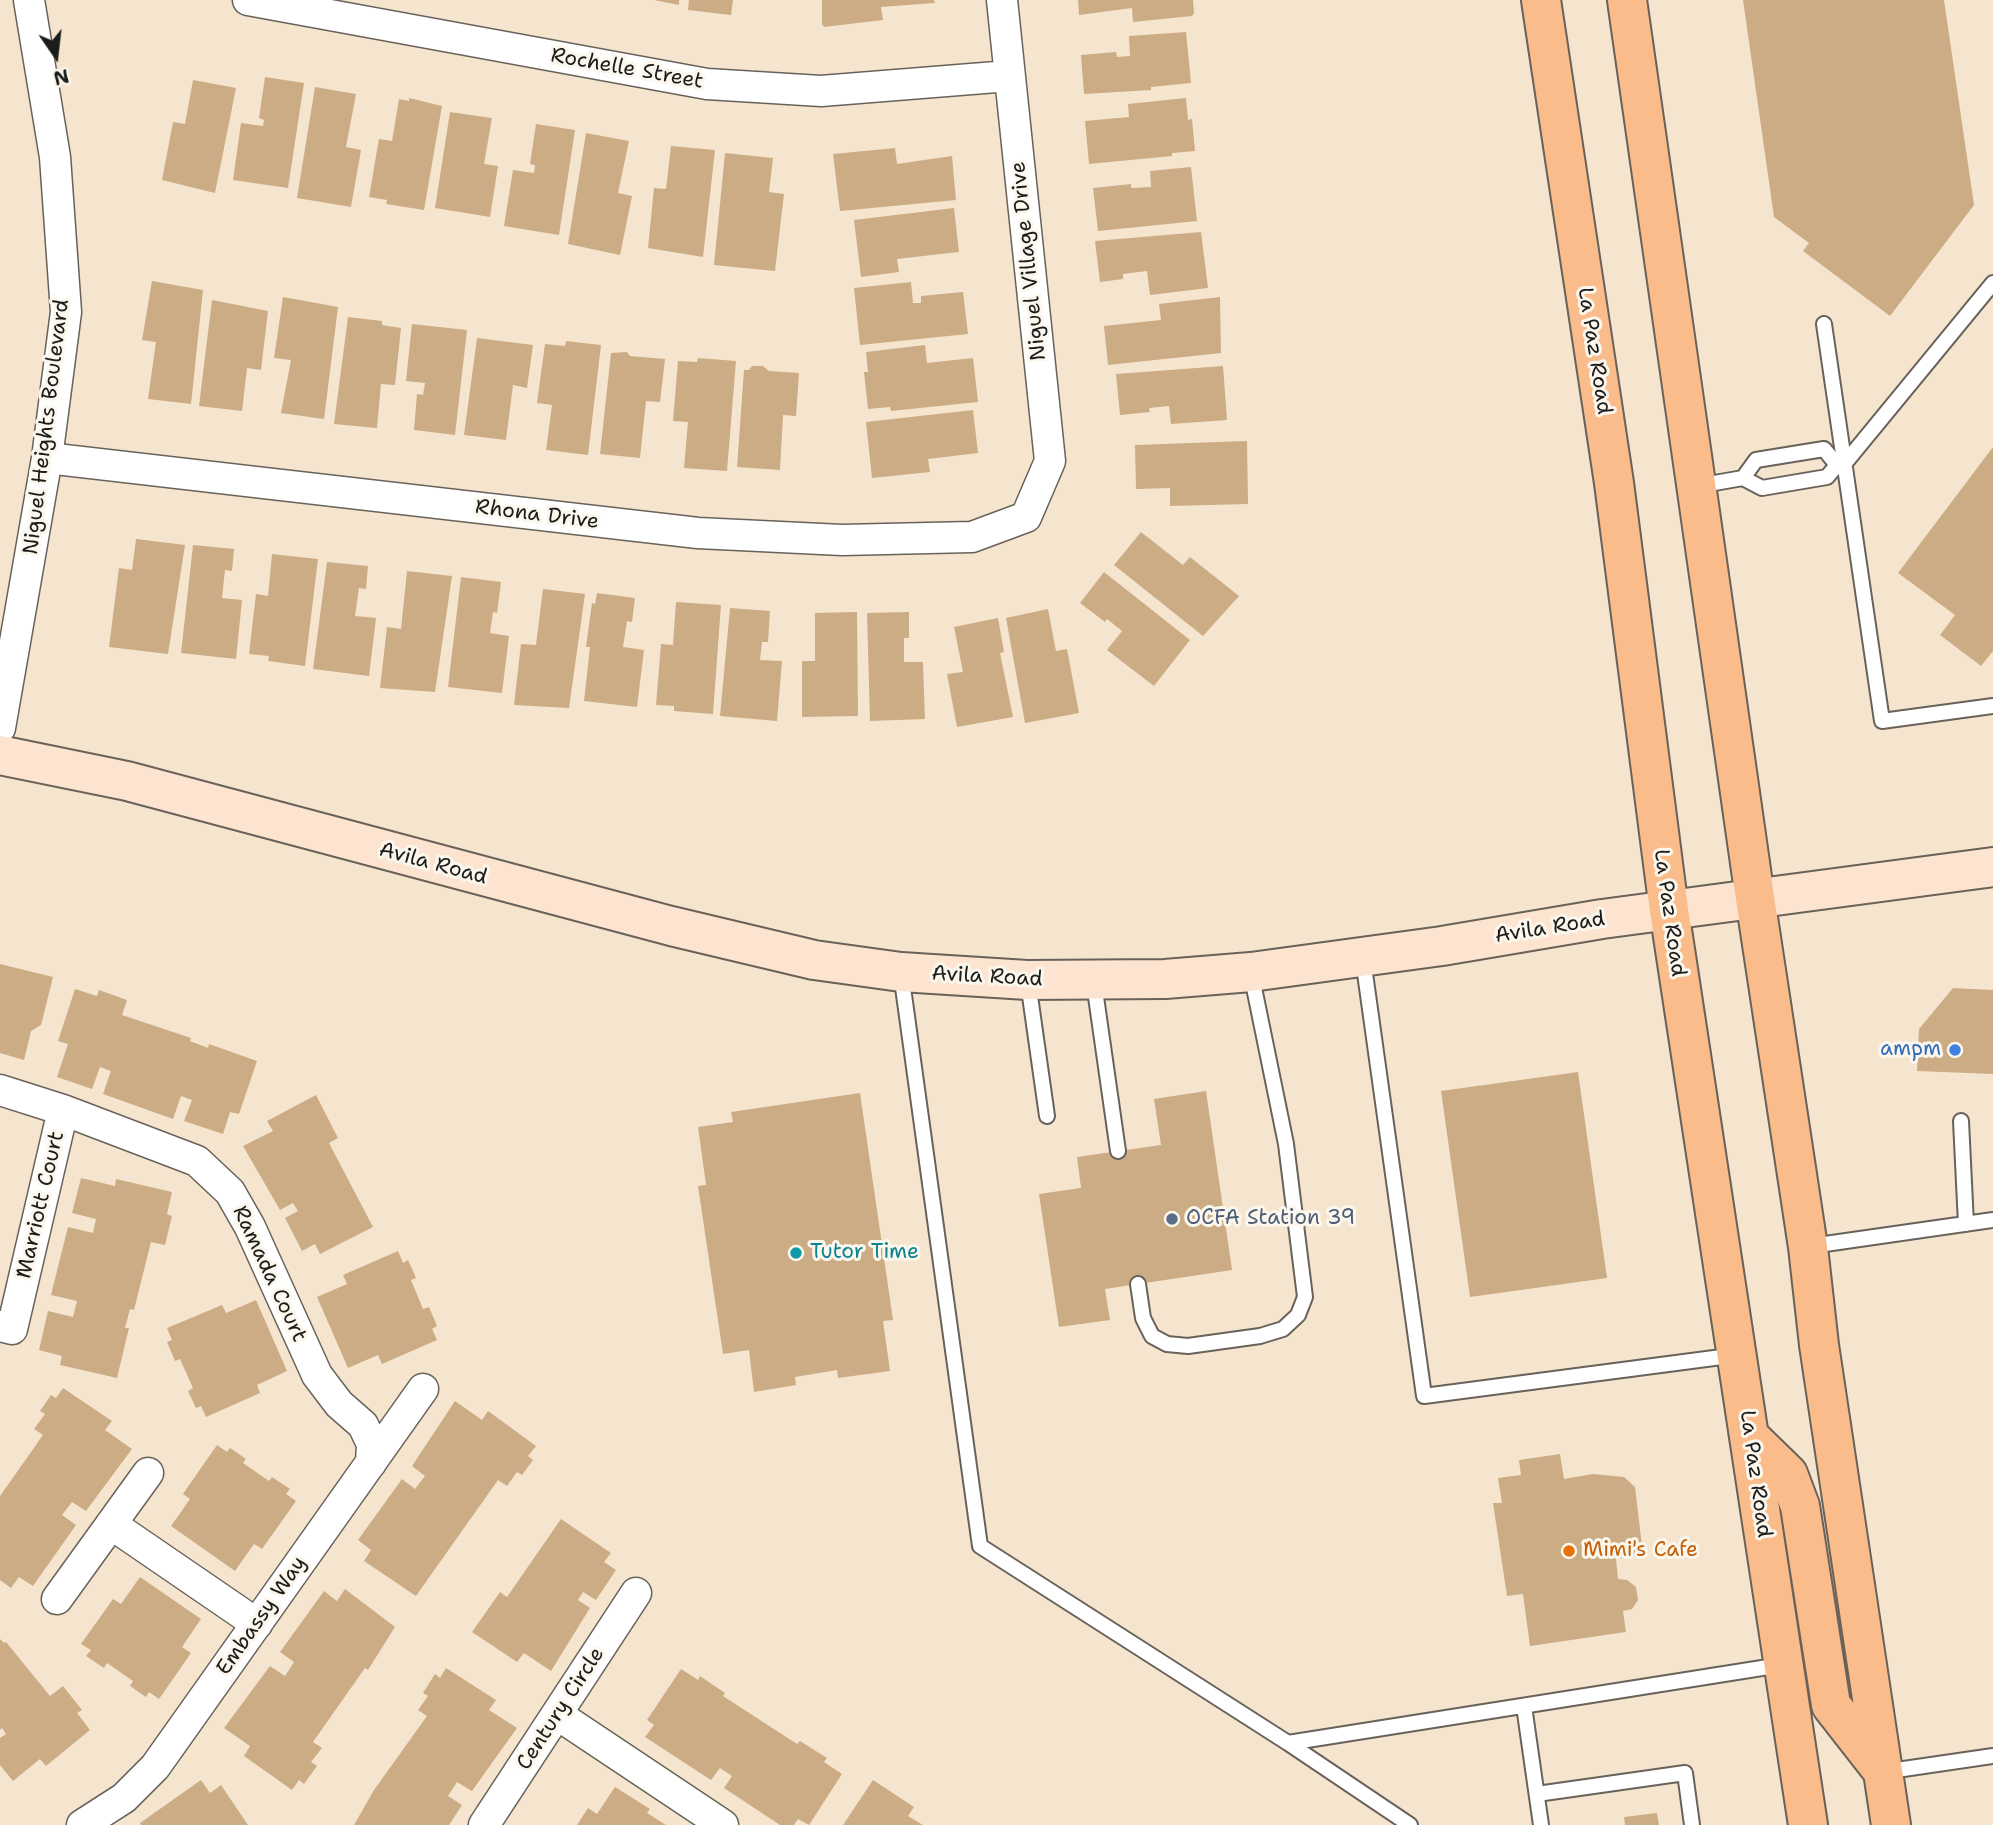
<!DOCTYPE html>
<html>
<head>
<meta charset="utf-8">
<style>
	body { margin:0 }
	#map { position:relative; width:1993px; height:1825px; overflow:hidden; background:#f6e5ce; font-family:"Shantell Sans",sans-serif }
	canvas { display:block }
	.north { position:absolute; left:21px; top:21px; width:70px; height:70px; -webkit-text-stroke:5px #fbf7ec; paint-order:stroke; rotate:166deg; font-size:19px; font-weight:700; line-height:28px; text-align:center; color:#1c1c1c }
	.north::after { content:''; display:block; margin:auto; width:24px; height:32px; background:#1c1c1c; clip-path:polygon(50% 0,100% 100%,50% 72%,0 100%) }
</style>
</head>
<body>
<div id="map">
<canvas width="1993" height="1825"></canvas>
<div class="north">N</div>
</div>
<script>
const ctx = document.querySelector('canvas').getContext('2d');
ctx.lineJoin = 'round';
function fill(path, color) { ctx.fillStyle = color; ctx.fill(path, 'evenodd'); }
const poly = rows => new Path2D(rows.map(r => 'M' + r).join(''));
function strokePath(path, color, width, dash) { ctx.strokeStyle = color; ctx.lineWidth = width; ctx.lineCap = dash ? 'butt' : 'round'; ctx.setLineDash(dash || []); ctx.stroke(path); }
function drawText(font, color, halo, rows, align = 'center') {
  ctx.font = font + ' "Shantell Sans",sans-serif'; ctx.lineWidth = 6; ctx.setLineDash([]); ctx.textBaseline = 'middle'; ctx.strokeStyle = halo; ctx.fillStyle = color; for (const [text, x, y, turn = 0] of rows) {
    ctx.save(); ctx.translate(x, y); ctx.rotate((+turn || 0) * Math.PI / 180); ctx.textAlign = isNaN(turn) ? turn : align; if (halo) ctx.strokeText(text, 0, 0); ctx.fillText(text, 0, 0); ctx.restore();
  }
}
fill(poly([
	[654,0,679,0,679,5],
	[689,0,733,0,731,15,688,10],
	[822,0,934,0,935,3,881,7,883,20,824,27,822,24],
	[1078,0,1193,0,1194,13,1192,16,1133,22,1132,8,1079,15],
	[1743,0,1944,0,1974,205,1890,316,1803,251,1809,243,1774,217],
	[1186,32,1191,83,1151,87,1151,90,1084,94,1081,55,1116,52,1117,57,1130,56,1129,36],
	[265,77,304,83,288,188,233,180,241,123,263,126,264,120,259,118],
	[193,80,236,88,215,193,162,180,173,122,185,124],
	[315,87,356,94,346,147,361,150,351,207,297,198],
	[409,98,442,106,424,210,386,204,387,200,369,197,379,139,392,141,399,99,409,101],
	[1186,98,1188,120,1192,119,1195,151,1172,153,1172,156,1089,164,1085,121,1129,117,1128,104],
	[450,112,492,118,484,164,498,166,490,217,435,208],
	[536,124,575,130,559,235,504,226,513,170,534,173,535,165,530,164],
	[586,133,629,141,618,193,632,196,620,255,568,244],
	[671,146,715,150,703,257,648,248,654,188,666,189],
	[895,148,897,164,952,156,956,200,840,211,833,154],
	[725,153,773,158,769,192,784,194,775,271,714,265],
	[1191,167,1197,221,1098,231,1093,188,1131,184,1131,188,1151,187,1150,171],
	[954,208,959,252,897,259,899,272,861,277,854,220],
	[1201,232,1208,288,1150,295,1147,271,1123,274,1123,279,1100,282,1095,241],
	[152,281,203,290,191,404,148,399,156,342,142,340],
	[911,282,913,303,921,303,921,296,963,292,968,334,860,345,854,288],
	[283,297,338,307,324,419,281,413,291,360,274,358],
	[1220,297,1221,353,1108,365,1104,326,1161,320,1159,304],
	[212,300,268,311,261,370,247,368,242,411,199,406],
	[348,317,382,321,382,325,401,328,395,385,381,384,377,428,334,424],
	[412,324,467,330,455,435,414,430,417,394,423,395,425,383,406,381],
	[477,338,533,345,527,388,513,385,506,440,464,435],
	[566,341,601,345,588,455,546,450,552,405,537,403,545,344,565,346],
	[925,345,927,363,973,358,978,402,891,411,890,407,868,409,864,372,868,372,866,352],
	[627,352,630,356,665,359,660,402,646,401,640,458,600,454,611,353],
	[698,358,736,361,727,471,684,468,688,422,673,421,678,361,697,362],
	[752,366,763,366,769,371,799,373,796,416,783,415,780,470,737,467,744,370,749,370],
	[1223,366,1227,420,1171,424,1169,406,1149,408,1150,412,1120,415,1116,374],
	[973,410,978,453,928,459,930,472,872,478,866,422],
	[1247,441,1248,504,1170,506,1170,488,1136,489,1135,445],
	[1993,447,1993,651,1981,666,1940,635,1955,615,1898,573],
	[1141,532,1183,565,1190,557,1239,596,1203,636,1114,565],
	[136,539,185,545,168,654,109,647,119,568,132,570],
	[193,545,234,549,232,571,225,570,222,598,242,600,236,659,181,653],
	[272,554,318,559,305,666,268,661,269,656,249,654,256,594,268,596],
	[327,562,368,566,366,589,359,588,355,616,376,618,369,676,313,669],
	[407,571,452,576,435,692,380,688,387,627,401,629],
	[1104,572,1190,640,1154,686,1107,650,1122,631,1107,619,1105,622,1080,603],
	[461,577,501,582,497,613,493,612,490,633,509,636,502,693,448,687],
	[543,589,585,594,569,708,514,705,521,644,536,645],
	[597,593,635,598,632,622,627,621,623,647,644,650,637,707,584,701,590,647,586,647,592,603,595,604],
	[676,602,721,605,713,714,674,711,674,706,656,705,661,644,673,645],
	[730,608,770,611,768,642,762,642,760,660,782,661,777,721,720,716],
	[1048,609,1056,651,1067,649,1079,713,1025,723,1006,618],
	[857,612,858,716,802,717,802,661,815,661,815,613],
	[909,612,909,638,904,638,904,662,923,662,925,719,870,721,867,613],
	[998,618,1004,652,1000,653,1013,717,957,727,947,674,963,672,954,627],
	[0,964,53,977,41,1025,31,1031,24,1060,0,1053],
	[1953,988,1993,990,1993,1074,1917,1071,1919,1029],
	[75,989,97,996,99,990,127,1000,122,1015,191,1038,190,1041,208,1048,209,1044,257,1061,239,1114,230,1112,223,1134,184,1121,192,1100,181,1096,173,1119,103,1094,111,1071,100,1067,92,1089,57,1077,68,1044,58,1041],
	[1578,1072,1607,1278,1470,1297,1441,1091],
	[1206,1091,1232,1270,1105,1289,1110,1320,1059,1327,1039,1194,1081,1188,1077,1157,1161,1145,1154,1099],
	[860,1093,893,1320,883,1321,890,1371,838,1378,837,1370,795,1377,796,1385,754,1392,749,1350,723,1354,698,1186,706,1185,698,1127,733,1122,731,1112],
	[316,1095,338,1138,329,1143,373,1227,320,1254,315,1244,302,1251,285,1218,298,1211,293,1203,280,1210,243,1146,273,1131,267,1121],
	[81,1178,115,1186,116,1179,172,1192,167,1214,172,1216,165,1245,151,1242,134,1310,130,1309,125,1328,129,1328,117,1378,60,1365,62,1356,39,1350,48,1311,73,1317,77,1301,51,1295,68,1227,93,1233,96,1219,72,1213],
	[398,1251,403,1263,408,1260,416,1278,411,1280,423,1309,429,1307,437,1326,432,1329,437,1340,382,1364,378,1355,348,1368,317,1297,347,1284,343,1275],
	[256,1300,287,1371,257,1385,260,1393,206,1417,201,1406,196,1408,188,1391,193,1388,180,1359,175,1361,167,1342,172,1340,167,1328,222,1305,226,1313],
	[63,1388,112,1421,105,1430,132,1449,86,1511,72,1502,62,1515,76,1525,33,1586,19,1577,11,1588,0,1580,0,1496,43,1435,34,1429,45,1414,40,1411,51,1395,56,1398],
	[455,1401,482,1420,488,1411,536,1446,528,1456,533,1460,522,1475,517,1472,507,1486,498,1480,416,1596,364,1561,371,1550,358,1540,402,1479,415,1489,425,1476,412,1466],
	[217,1445,227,1452,230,1448,246,1459,243,1463,269,1481,272,1477,290,1489,286,1494,296,1501,262,1549,254,1544,235,1571,171,1526,190,1499,183,1494],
	[1560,1454,1564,1479,1593,1474,1624,1477,1635,1487,1642,1546,1635,1556,1616,1559,1618,1579,1627,1580,1636,1587,1638,1600,1632,1609,1623,1611,1626,1632,1530,1646,1523,1594,1507,1596,1493,1503,1502,1503,1498,1478,1521,1475,1519,1460],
	[561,1519,611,1553,604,1562,616,1570,596,1600,583,1592,578,1600,590,1608,551,1671,524,1653,517,1662,472,1632,500,1592,507,1597],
	[140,1577,201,1619,182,1647,191,1653,159,1699,149,1692,146,1697,130,1686,133,1681,107,1663,104,1668,86,1656,91,1650,81,1644,113,1599,121,1604],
	[345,1589,395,1627,368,1670,365,1668,313,1742,322,1748,311,1762,317,1766,304,1784,299,1780,292,1790,244,1756,250,1746,224,1728,270,1666,285,1676,294,1662,280,1652,324,1591,337,1601],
	[0,1639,4,1643,6,1642,50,1696,63,1686,82,1710,77,1713,90,1730,46,1766,40,1759,13,1781,0,1765,0,1738,6,1734,2,1728,0,1730],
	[446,1668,496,1700,489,1710,517,1728,472,1791,457,1782,448,1796,462,1805,449,1825,354,1825,374,1790,427,1716,418,1710,428,1696,423,1693,435,1674,440,1678],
	[681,1669,698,1680,700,1676,725,1693,723,1696,797,1744,800,1741,827,1758,824,1762,842,1774,809,1825,798,1819,794,1825,780,1825,724,1788,732,1776,720,1768,711,1780,645,1737,654,1725,647,1720],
	[201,1780,210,1793,221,1785,248,1825,141,1825,140,1823],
	[873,1780,914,1807,908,1816,923,1825,843,1825],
	[615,1787,650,1809,647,1813,666,1825,577,1825,588,1808,597,1814],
	[1657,1813,1659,1825,1625,1825,1624,1817]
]), '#cbac85');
const lane = poly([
	[1824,324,1882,721,1993,706],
	[1743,478,1756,460,1824,449,1837,465],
	[1697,486,1743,478,1762,488,1827,477,1837,465,1845,463,1993,283],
	[1363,959,1424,1396,1737,1355],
	[901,973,980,1546,1288,1743,1781,1665],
	[1028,982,1047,1116],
	[1094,983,1118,1151],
	[1961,1121,1966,1224],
	[1811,1246,1993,1220],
	[1138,1284,1143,1318,1152,1336,1167,1344,1188,1346,1260,1336,1283,1329,1298,1315,1305,1297,1286,1144,1251,973],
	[1524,1706,1541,1825],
	[1288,1743,1410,1825],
	[1883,1772,1993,1756],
	[1537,1794,1685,1773,1692,1825]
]);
const street = poly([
	[248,0,707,84,821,91,1009,76],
	[47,458,698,533,842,540,972,537,1026,517,1050,461,1002,0],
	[0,728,47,458,66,312,55,157,29,0],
	[0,1090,63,1110,197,1161,230,1192,250,1227,317,1375,339,1404,363,1425,372,1444,371,1463],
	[0,1326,12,1329,63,1110],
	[111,1524,257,1624],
	[57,1599,148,1473],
	[558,1715,723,1825],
	[82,1825,124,1798,155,1767,423,1389],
	[484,1825,636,1593]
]);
const secondary = poly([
	[0,755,127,781,671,926,814,960,901,972,1027,980,1165,979,1251,972,1442,946,1602,919,1993,867]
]);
const primary = poly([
	[1541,0,1614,483,1669,910,1808,1825],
	[1627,0,1755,898,1808,1247,1819,1345,1891,1825],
	[1750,1437,1788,1474,1800,1506,1831,1705,1881,1769]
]);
strokePath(lane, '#68625a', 18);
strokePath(street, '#68625a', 33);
strokePath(secondary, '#68625a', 42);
strokePath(primary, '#68625a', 42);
strokePath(lane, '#fff', 14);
strokePath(street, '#fff', 30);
strokePath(secondary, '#fde4d0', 38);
strokePath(primary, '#f9bc8a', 38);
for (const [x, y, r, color] of [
	[1955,1050,7,"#3f7fe0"],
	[1172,1219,7,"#5c6f8a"],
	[796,1253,7,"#0f9aa8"],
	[1569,1551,7,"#e8710a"]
]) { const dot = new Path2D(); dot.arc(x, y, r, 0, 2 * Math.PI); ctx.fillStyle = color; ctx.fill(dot); strokePath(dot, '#fbf7ec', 2.5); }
drawText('21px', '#1c1c1c', '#fbf7ec', [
	["Rochelle Street",627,69,10],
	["Niguel Village Drive",1029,261,-96],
	["La Paz Road",1594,351,81],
	["Niguel Heights Boulevard",47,427,-83],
	["Rhona Drive",537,515,7],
	["Avila Road",433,864,15],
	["La Paz Road",1669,913,82],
	["Avila Road",1550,928,-9],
	["Avila Road",987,977,3],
	["Marriott Court",41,1205,-77],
	["Ramada Court",269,1274,65],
	["La Paz Road",1755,1474,82],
	["Embassy Way",262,1616,-55],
	["Century Circle",561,1709,-57]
]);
drawText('21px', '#366cbe', '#fbf7ec', [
	["ampm",1941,1050]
], 'right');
drawText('21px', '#4e5e75', '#fbf7ec', [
	["OCFA Station 39",1186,1219]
], 'left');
drawText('21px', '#0d838f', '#fbf7ec', [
	["Tutor Time",810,1253]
], 'left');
drawText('21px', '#c56008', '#fbf7ec', [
	["Mimi's Cafe",1583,1551]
], 'left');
</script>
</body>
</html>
